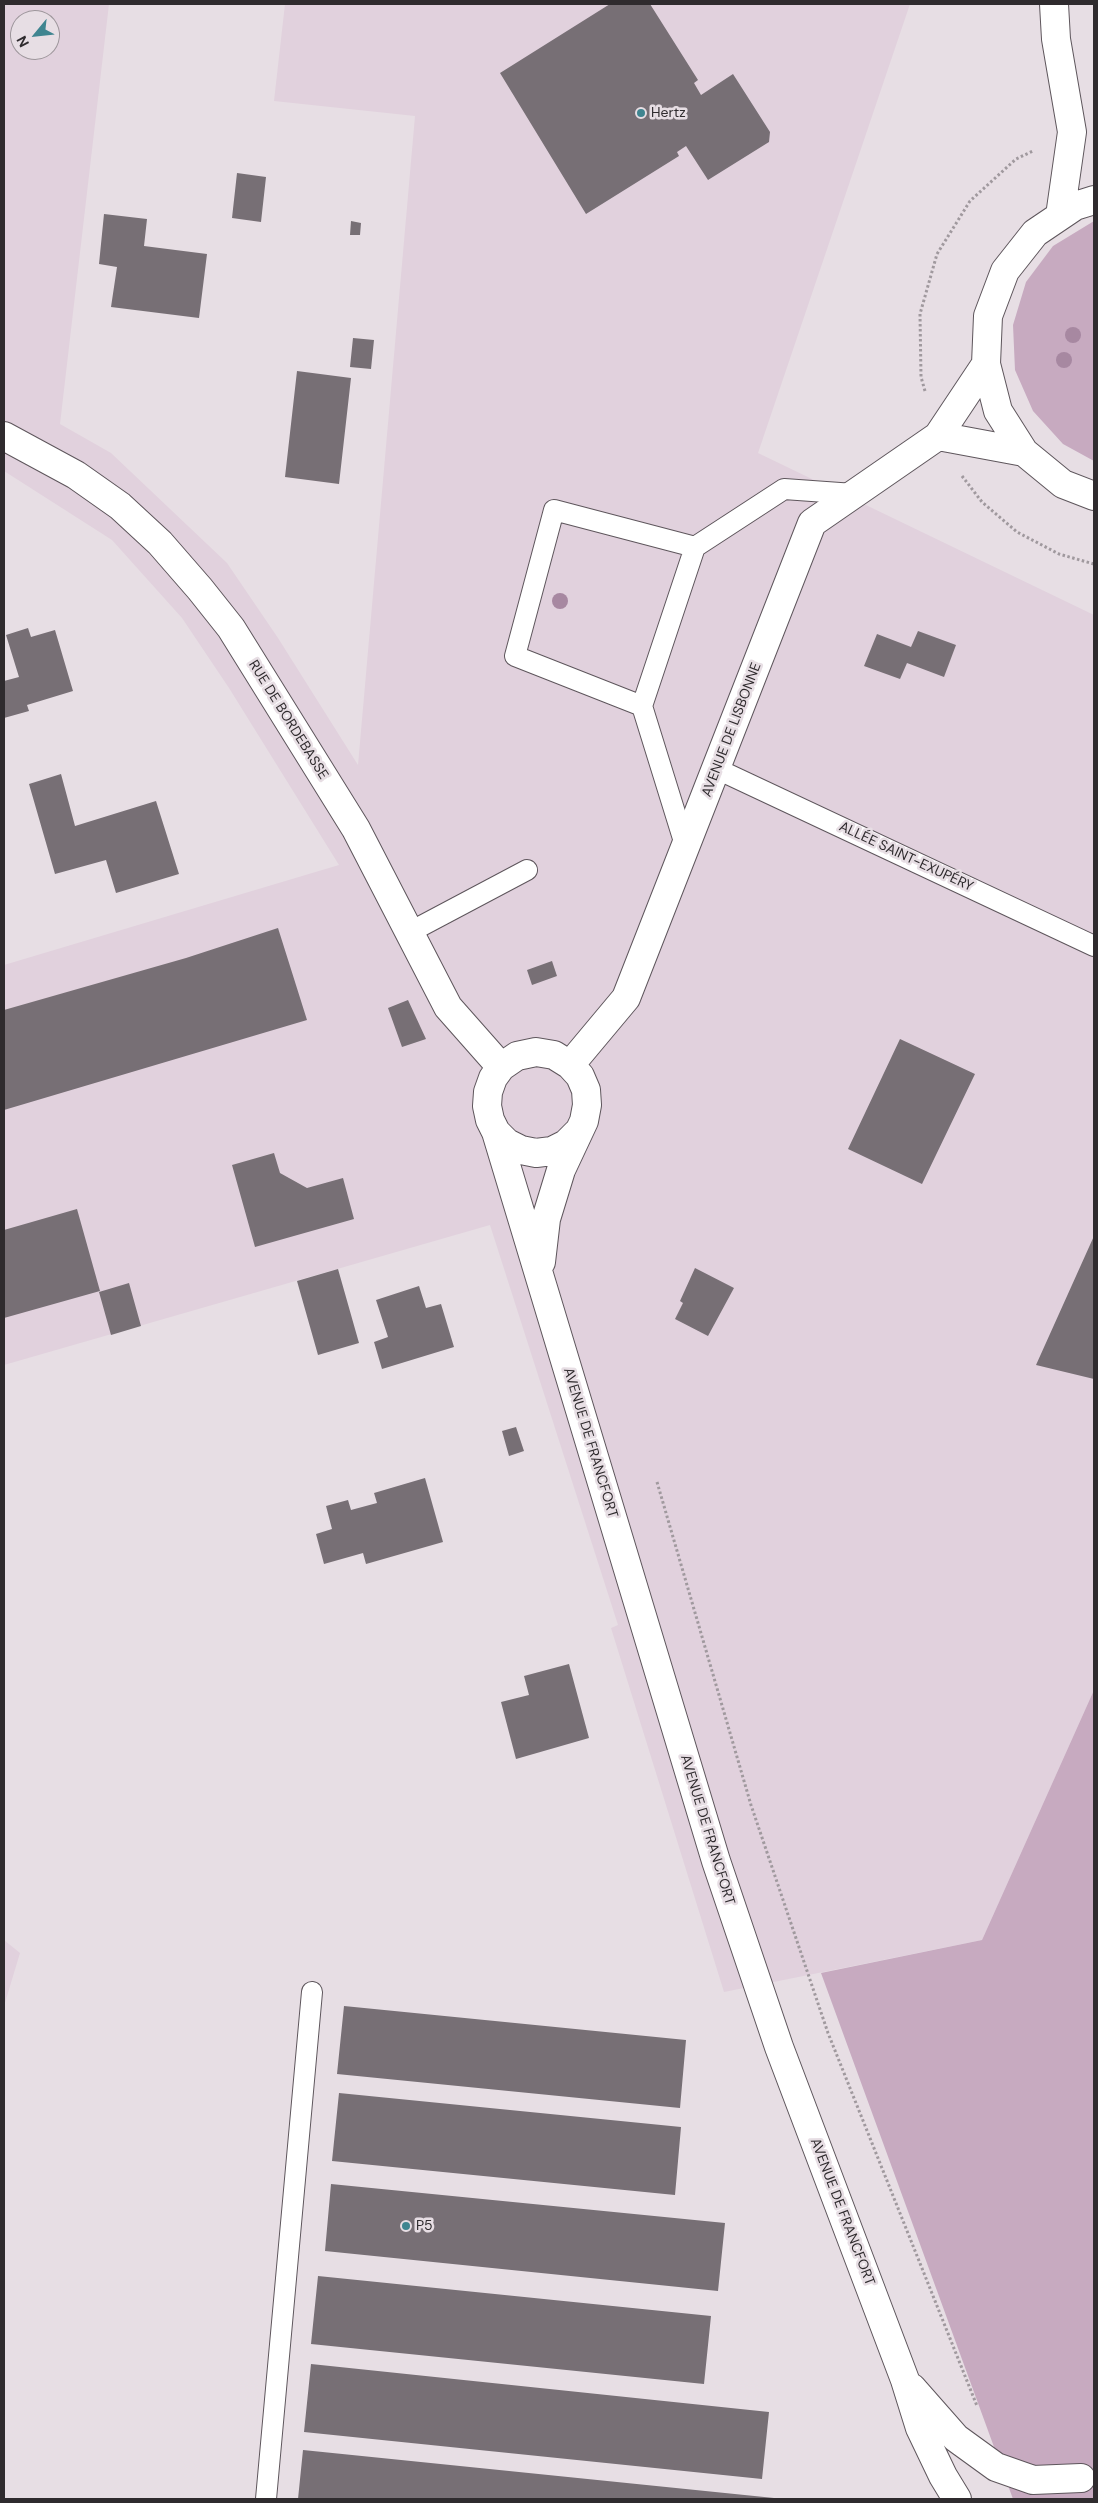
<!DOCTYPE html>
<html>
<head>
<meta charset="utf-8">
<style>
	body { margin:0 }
	#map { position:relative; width:1098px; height:2503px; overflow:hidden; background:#e7dee4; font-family:"DM Sans",sans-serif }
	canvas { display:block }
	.frame { position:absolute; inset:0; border:5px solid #2f2b2e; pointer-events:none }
	.north { position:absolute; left:10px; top:10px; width:50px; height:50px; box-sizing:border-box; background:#e7dee4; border:1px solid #9d969b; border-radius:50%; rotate:242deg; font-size:14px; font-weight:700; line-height:20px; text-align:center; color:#2f2b2e }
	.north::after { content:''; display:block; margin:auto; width:18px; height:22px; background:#3f8590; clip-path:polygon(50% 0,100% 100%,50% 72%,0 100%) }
</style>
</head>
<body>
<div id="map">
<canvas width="1098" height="2503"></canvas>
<div class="frame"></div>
<div class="north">N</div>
</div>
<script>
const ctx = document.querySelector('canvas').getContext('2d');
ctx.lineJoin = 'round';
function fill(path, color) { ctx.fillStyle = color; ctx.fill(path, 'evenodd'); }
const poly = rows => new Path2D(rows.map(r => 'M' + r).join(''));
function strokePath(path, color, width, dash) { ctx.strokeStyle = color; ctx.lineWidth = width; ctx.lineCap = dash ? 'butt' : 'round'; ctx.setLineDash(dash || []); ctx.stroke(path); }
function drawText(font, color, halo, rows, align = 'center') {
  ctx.font = font + ' "DM Sans",sans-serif'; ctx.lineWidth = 5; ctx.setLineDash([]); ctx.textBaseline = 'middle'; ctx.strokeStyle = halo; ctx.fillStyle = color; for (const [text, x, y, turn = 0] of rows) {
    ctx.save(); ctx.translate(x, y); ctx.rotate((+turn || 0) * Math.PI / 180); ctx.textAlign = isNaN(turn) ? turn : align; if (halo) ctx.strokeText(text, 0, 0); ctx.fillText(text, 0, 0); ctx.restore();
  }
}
fill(poly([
	[4,4,109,4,60,424,111,453,227,563,278,638,358,765,415,116,274,101,285,4,910,4,758,453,1094,615,1094,1690,982,1940,724,1992,611,1628,618,1625,490,1225,4,1365,4,965,339,865,229,688,182,618,112,540,4,471],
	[20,20,50,20,50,50,20,50],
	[4,1940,20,1953,4,2006]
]), '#e1d1dd');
fill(poly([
	[1094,221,1094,461,1063,444,1033,411,1015,370,1013,325,1026,282,1053,246],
	[1094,1690,1094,2499,1013,2499,821,1973,982,1940]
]), '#c7aac0');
fill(poly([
	[610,4,650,4,698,80,694,83,701,95,733,74,770,132,769,142,708,180,686,146,677,152,679,156,586,214,500,73],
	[237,173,266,177,261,222,232,218],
	[104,214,147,219,144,246,207,254,199,318,111,307,117,267,99,264],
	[351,221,361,223,360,235,350,235],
	[353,338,374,340,371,369,350,367],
	[297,371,351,378,339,484,285,477],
	[28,628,31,637,55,630,73,691,27,705,29,711,4,718,4,681,19,677,6,635],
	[918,631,956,645,944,677,907,663,900,679,864,666,877,634,911,647],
	[61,774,75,826,156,801,179,874,116,893,106,860,55,874,29,784],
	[278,928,307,1020,4,1110,4,1010,186,958],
	[552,961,557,976,532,985,527,970],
	[408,1000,426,1039,402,1047,388,1008],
	[900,1039,975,1074,922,1184,848,1149],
	[274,1153,280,1173,307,1188,343,1178,354,1219,255,1247,232,1165],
	[77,1209,100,1291,4,1318,4,1230],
	[1094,1236,1094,1379,1036,1365],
	[695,1268,734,1288,708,1336,675,1319,683,1303,680,1301],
	[338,1269,359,1343,318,1355,297,1281],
	[129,1283,141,1326,111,1335,99,1292],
	[419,1286,426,1308,441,1304,454,1347,382,1369,374,1342,388,1337,376,1300],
	[516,1427,524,1451,509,1456,502,1431],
	[425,1478,443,1542,366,1564,363,1553,324,1564,316,1534,332,1529,326,1506,348,1500,351,1510,377,1503,374,1493],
	[569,1664,589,1738,516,1759,501,1702,529,1695,524,1676],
	[344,2006,686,2040,680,2108,337,2074],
	[339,2093,681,2127,675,2195,332,2161],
	[331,2184,725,2223,718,2291,325,2251],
	[318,2276,711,2316,704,2384,311,2344],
	[311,2364,769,2412,762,2479,304,2432],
	[303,2450,774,2498,774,2499,298,2499]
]), '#776f75');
const lane = poly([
	[642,706,515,656,554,510,695,547],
	[717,769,1094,946],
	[686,848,642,706,695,547,784,489,854,494],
	[410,932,527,870],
	[266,2499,312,1992]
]);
const street = poly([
	[1054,4,1056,39,1072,132,1060,216],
	[1094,200,1075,206,1035,233,1005,271,988,316,986,364,998,411,1024,452,1063,484,1094,496],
	[4,436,76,475,120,506,160,543,200,589,231,628,356,829,448,1007,501,1067],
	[938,436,1024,452],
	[570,1065,626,998,812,523,938,436,986,364],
	[496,1132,716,1861,779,2047,905,2380,920,2428,943,2476,957,2499],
	[541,1262,546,1219,561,1170,584,1121,587,1105,586,1090,580,1076,570,1065,554,1055,536,1052,517,1056,501,1067,493,1078,488,1092,487,1106,490,1120,496,1132,507,1143,521,1150,536,1153,552,1151,566,1144,577,1133],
	[912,2388,956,2438,996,2467,1033,2480,1081,2478]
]);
strokePath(lane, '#5e565c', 22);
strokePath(street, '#5e565c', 30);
strokePath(poly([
	[925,391,921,377,920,314,937,254,970,201,1016,159,1033,151],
	[962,476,982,502,1017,532,1059,554,1094,564],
	[657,1482,751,1805,828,2033,977,2406]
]), '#a0999e', 3, [2.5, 2.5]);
strokePath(lane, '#fff', 20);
strokePath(street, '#fff', 28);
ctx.fillStyle = '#a788a1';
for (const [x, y] of [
	[1073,335],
	[1064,360],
	[560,601]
]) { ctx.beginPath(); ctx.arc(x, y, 8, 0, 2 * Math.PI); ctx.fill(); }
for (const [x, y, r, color] of [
	[641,113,5,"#3f8590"],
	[406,2226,5,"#3f8590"]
]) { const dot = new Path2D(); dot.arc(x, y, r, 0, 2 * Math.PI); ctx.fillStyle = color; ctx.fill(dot); strokePath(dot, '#e7dee4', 2); }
drawText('14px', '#2f2b2e', '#e7dee4', [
	["Hertz",651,113],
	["P5",416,2226]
], 'left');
drawText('14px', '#2f2b2e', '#e7dee4', [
	["RUE DE BORDEBASSE",288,720,58],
	["AVENUE DE LISBONNE",732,730,-69],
	["ALLÉE SAINT-EXUPÉRY",906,857,25],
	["AVENUE DE FRANCFORT",590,1443,73],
	["AVENUE DE FRANCFORT",707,1830,73],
	["AVENUE DE FRANCFORT",842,2212,69]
]);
</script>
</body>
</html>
